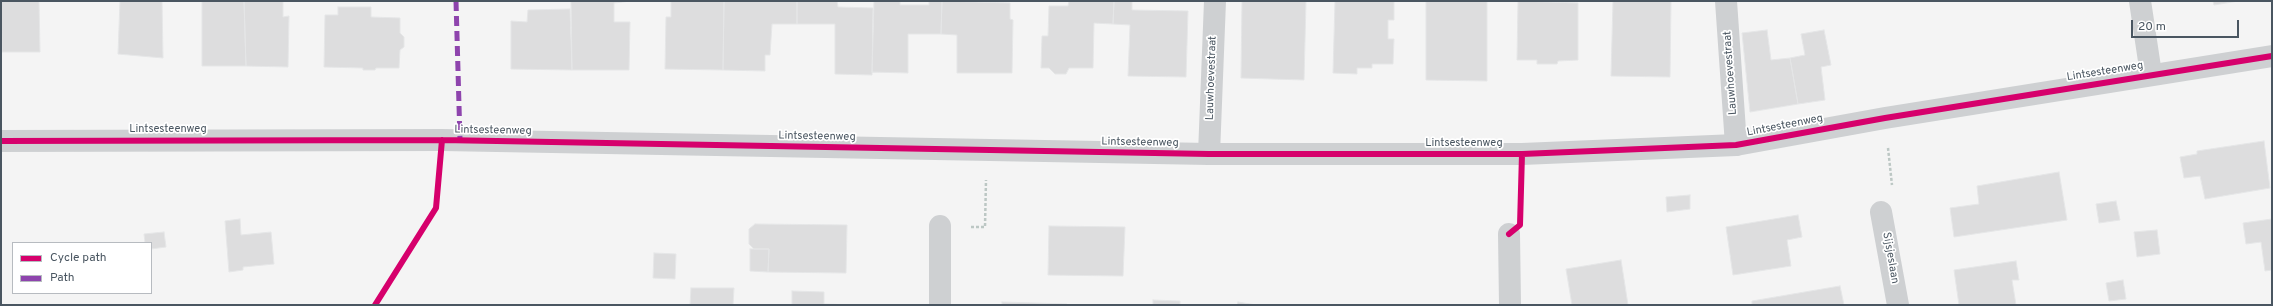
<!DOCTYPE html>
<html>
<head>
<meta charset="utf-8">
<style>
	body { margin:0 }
	#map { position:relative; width:2273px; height:306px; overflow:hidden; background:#f4f4f4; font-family:Overpass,sans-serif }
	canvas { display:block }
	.frame { position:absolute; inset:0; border:2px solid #4a5661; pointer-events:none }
	.legend { position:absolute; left:12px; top:242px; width:140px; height:52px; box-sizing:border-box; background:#fff; border:1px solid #b7bbc0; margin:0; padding:5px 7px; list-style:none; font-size:12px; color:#4a5661 }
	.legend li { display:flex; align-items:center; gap:8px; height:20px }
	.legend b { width:20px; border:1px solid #b7bbc0 }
	.scale { position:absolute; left:2131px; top:20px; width:108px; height:18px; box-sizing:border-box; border:2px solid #4a5661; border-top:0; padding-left:5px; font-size:12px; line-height:14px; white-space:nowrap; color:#4a5661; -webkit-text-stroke:3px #fff; paint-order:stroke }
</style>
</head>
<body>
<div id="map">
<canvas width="2273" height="306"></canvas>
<div class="frame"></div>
<ul class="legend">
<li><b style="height:5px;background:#d6006c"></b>Cycle path</li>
<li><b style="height:5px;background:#8e44ad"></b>Path</li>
</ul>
<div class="scale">20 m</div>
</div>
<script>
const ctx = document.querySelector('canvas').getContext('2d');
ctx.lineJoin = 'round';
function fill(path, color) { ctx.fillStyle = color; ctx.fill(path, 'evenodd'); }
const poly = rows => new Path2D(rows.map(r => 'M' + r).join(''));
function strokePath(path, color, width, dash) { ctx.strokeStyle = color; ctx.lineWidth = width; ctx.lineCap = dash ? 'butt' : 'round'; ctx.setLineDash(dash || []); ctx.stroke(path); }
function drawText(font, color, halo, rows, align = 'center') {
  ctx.font = font + ' Overpass,sans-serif'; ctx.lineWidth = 3.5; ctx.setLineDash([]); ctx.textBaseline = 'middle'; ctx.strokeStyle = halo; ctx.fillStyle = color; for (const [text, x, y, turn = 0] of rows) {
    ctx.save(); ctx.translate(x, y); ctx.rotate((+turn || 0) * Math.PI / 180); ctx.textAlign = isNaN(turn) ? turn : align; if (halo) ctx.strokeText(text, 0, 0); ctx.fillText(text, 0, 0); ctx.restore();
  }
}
const building = poly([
	[1,1,39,1,40,52,2,52,1,1],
	[120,1,162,1,163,58,118,54,120,1],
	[202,1,244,1,246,66,202,66,202,1],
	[244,1,283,1,283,17,289,16,288,67,246,66,244,1],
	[571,1,631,1,614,3,614,22,630,22,629,70,572,70,571,1],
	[671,1,724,1,723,70,665,69,666,17,671,17,671,1],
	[724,1,797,1,797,24,772,24,770,55,765,55,765,71,723,70,724,1],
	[797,1,837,1,838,7,873,8,872,75,835,74,835,24,797,24,797,1],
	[874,1,900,1,900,5,929,5,929,1,942,1,941,34,908,34,908,73,872,72,874,1],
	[942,1,1010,3,1010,19,1013,20,1012,73,957,73,957,35,941,34,942,1],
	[1069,1,1114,1,1113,24,1094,23,1093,68,1069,68,1066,74,1055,74,1049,68,1041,68,1042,36,1048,36,1049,6,1068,6,1069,1],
	[1114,1,1132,1,1132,10,1188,11,1186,77,1128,76,1130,25,1113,24,1114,1],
	[1242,1,1306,1,1304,80,1241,78,1242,1],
	[1335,1,1394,1,1394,20,1388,20,1388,39,1394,39,1393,64,1372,64,1372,68,1357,68,1357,74,1333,73,1335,1],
	[1426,1,1487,1,1487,81,1426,80,1426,1],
	[1518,1,1578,3,1578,60,1558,61,1557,64,1537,64,1537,60,1517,60,1518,1],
	[1613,1,1671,1,1670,77,1611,76,1613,1],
	[2213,1,2238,1,2214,5,2213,1],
	[338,7,371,7,371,17,400,18,400,33,404,37,404,47,400,50,399,68,376,68,375,70,363,70,363,68,324,67,325,15,338,15,338,7],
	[570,9,572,70,511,69,511,21,527,22,528,10,570,9],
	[1767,30,1771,60,1790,58,1798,104,1750,112,1742,33,1767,30],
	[1824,30,1831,65,1821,67,1825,100,1798,104,1790,58,1805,55,1801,34,1824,30],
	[2264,141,2270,188,2205,199,2200,176,2184,178,2180,157,2197,154,2197,151,2264,141],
	[2059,172,2067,220,1954,237,1950,208,1979,204,1977,186,2059,172],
	[1690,195,1690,209,1667,212,1666,197,1690,195],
	[2116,201,2120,220,2099,223,2096,204,2116,201],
	[1798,215,1802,237,1787,240,1791,266,1733,275,1726,227,1798,215],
	[240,219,241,235,271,232,274,264,243,267,243,270,229,272,225,221,240,219],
	[2272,219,2272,270,2265,271,2261,242,2246,244,2243,223,2272,219],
	[755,224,847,225,846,273,768,272,769,249,754,249,749,244,749,229,755,224],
	[1049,226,1125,227,1123,276,1048,275,1049,226],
	[2157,230,2160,254,2137,257,2134,232,2157,230],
	[164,232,166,247,151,249,151,243,145,243,144,234,164,232],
	[750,249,769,249,768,272,750,271,750,249],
	[654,253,676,254,675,279,653,278,654,253],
	[1621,260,1628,305,1572,305,1566,269,1621,260],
	[2016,261,2019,280,2012,280,2016,305,1959,305,1954,270,2016,261],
	[2123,280,2126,299,2109,301,2106,283,2123,280],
	[1840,286,1844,305,1752,305,1752,301,1840,286],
	[691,288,734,288,733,305,690,305,691,288],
	[792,291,824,292,824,304,852,305,792,305,792,291],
	[1153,300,1180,301,1180,305,1153,305,1153,300],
	[1002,302,1067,304,1067,305,1002,305,1002,302],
	[1238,302,1256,305,1237,305,1238,302]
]);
fill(building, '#ddddde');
strokePath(building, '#e5e6e7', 1);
strokePath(poly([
	[1888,148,1892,185],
	[971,227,985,227,986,180]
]), '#bcc7c4', 2.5, [3, 2]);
strokePath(poly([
	[1726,1,1736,145],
	[2140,1,2151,74],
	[1209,154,1215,1],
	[1881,212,1898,305],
	[940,226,940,305],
	[1509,234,1510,305]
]), '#ced0d2', 22);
strokePath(poly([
	[1,141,442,140,1209,154,1522,154,1736,145,1885,118,2272,56]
]), '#ced0d2', 22);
strokePath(poly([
	[456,1,460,140]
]), '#8e44ad', 5, [10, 5]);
strokePath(poly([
	[1,141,442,140,1209,154,1522,154,1736,145,1885,118,2272,56],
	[1509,234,1520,225,1522,154],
	[375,305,436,208,442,140]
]), '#d6006c', 6);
drawText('11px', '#4a5661', '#fff', [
	["Lintsesteenweg",2105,72,-9],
	["Lauwhoevestraat",1731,73,-94],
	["Lauwhoevestraat",1212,78,-88],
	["Lintsesteenweg",1785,126,-11],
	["Lintsesteenweg",168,130],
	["Lintsesteenweg",493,131,1],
	["Lintsesteenweg",817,137,1],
	["Lintsesteenweg",1140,143,1],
	["Lintsesteenweg",1464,144],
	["Sijsjeslaan",1890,258,80]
]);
</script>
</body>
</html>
